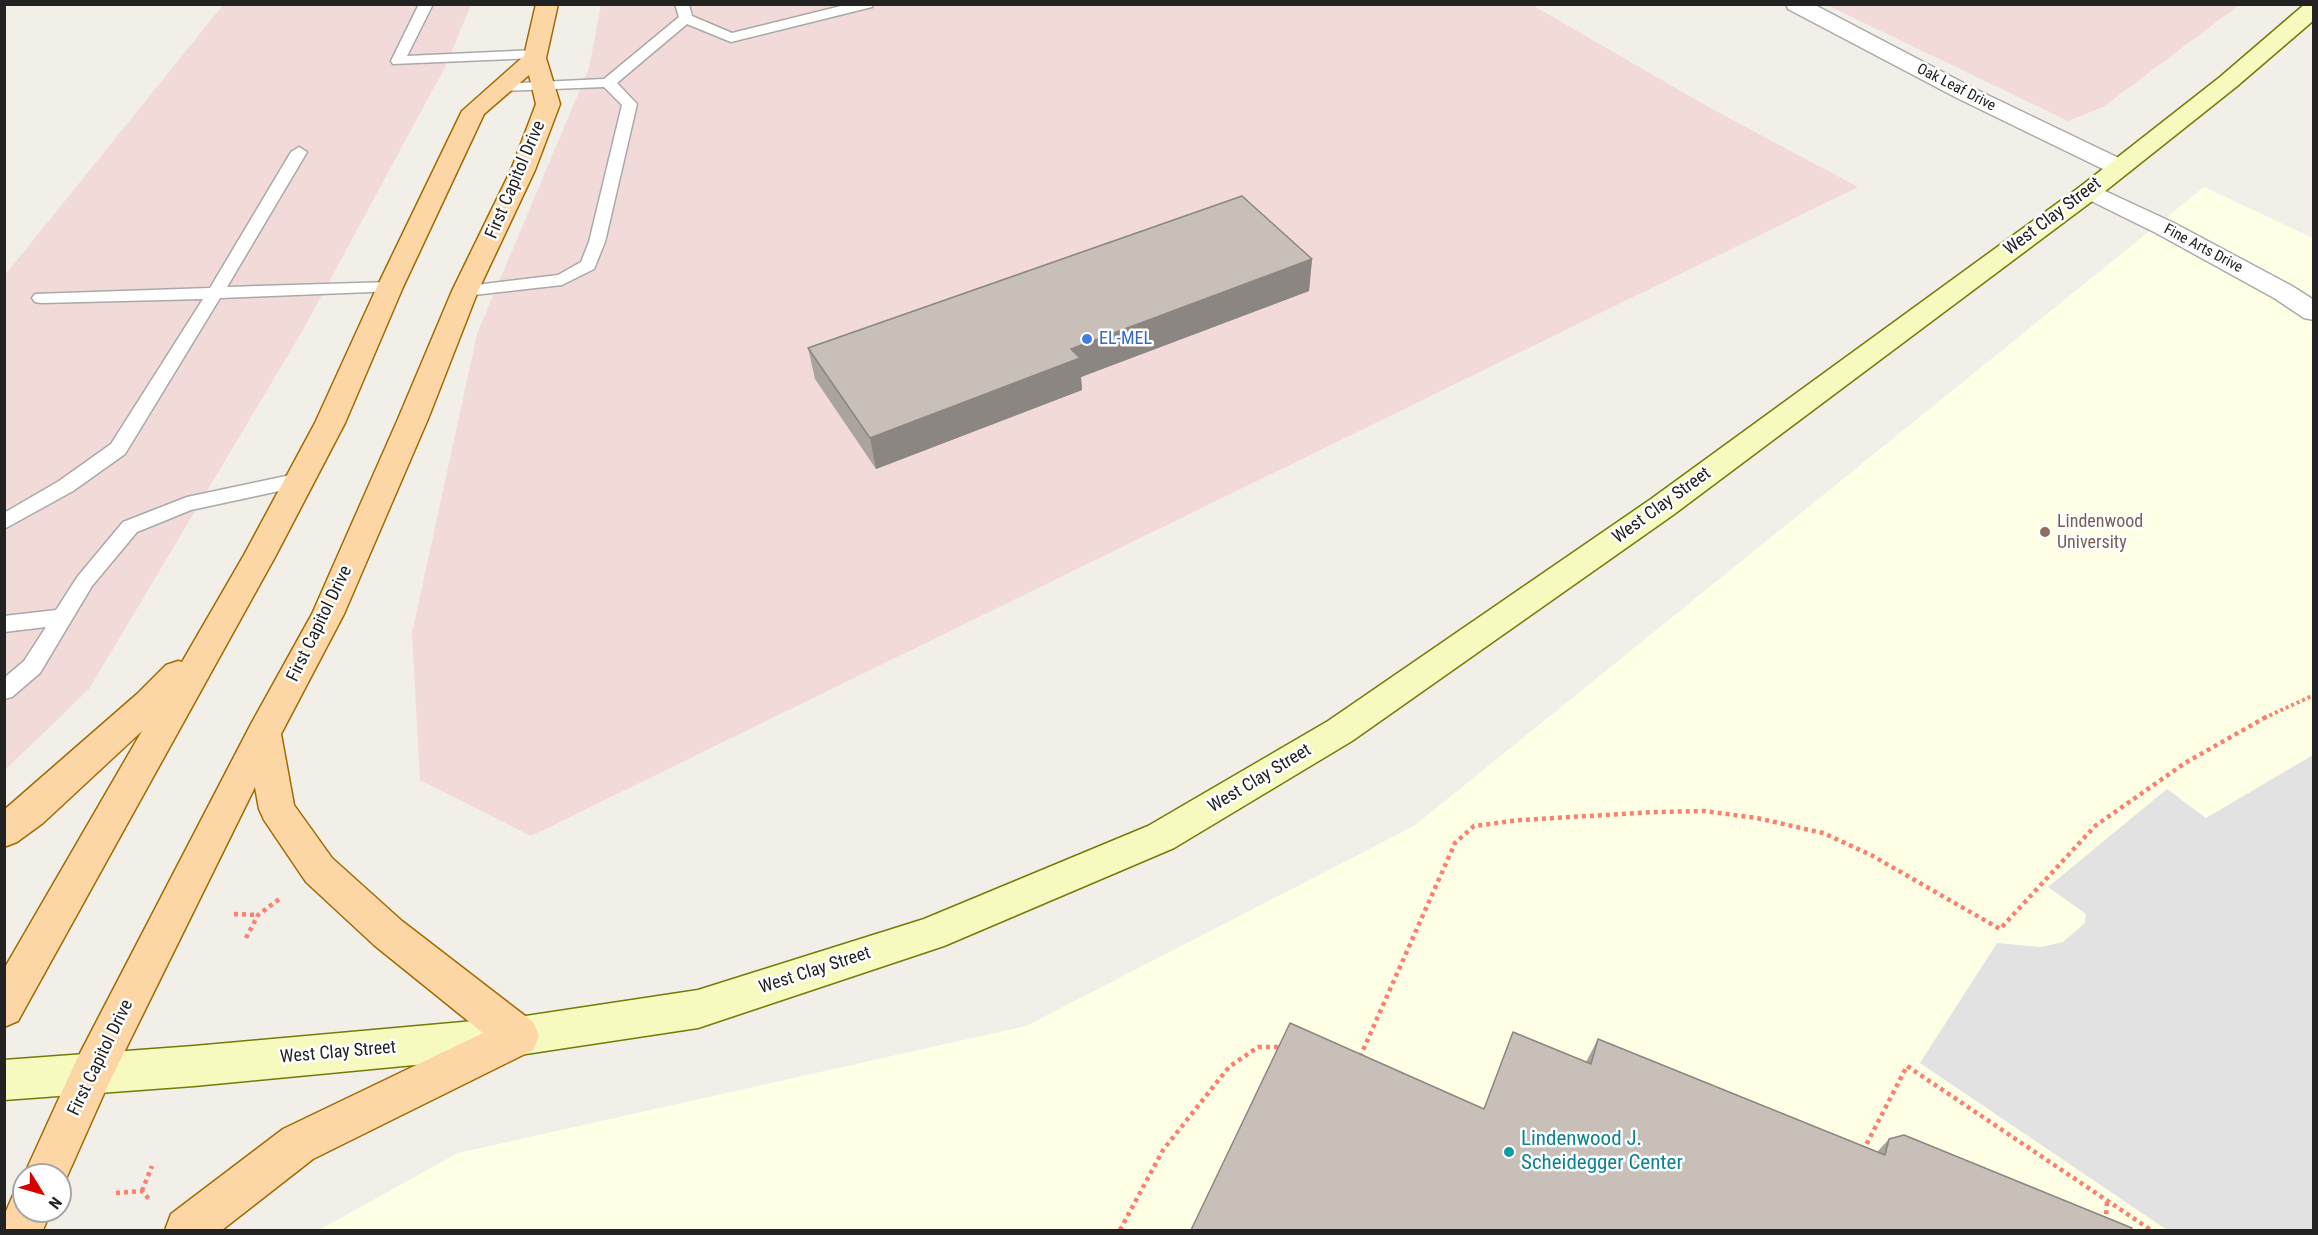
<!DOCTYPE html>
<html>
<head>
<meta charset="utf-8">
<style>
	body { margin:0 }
	#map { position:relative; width:2318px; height:1235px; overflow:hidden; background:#f2efe9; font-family:"Roboto Condensed",sans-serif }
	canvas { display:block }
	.frame { position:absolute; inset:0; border:6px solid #222; pointer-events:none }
	.north { position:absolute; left:12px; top:1163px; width:60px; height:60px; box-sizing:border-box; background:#fff; border:2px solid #a7a7a7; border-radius:50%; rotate:127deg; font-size:16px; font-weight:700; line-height:24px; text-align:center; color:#222 }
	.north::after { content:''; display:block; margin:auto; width:21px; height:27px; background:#d40000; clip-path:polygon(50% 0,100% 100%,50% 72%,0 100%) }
</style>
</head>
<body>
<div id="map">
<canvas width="2318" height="1235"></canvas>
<div class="frame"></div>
<div class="north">N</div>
</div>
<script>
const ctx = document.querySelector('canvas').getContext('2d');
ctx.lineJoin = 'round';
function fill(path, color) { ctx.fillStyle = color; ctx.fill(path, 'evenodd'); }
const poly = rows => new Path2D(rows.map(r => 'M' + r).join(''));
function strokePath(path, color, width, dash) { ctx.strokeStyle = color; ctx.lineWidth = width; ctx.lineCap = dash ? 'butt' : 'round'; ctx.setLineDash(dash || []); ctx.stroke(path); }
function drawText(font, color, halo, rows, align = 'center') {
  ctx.font = font + ' "Roboto Condensed",sans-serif'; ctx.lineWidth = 5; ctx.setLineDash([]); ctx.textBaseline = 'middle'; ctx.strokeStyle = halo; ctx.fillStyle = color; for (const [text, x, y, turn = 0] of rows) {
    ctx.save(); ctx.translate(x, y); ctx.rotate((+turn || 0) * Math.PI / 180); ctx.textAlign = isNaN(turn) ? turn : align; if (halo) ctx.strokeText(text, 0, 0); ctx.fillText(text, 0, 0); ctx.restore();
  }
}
fill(poly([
	[223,5,471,5,445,67,303,330,89,689,5,770,5,275],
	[601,5,1532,5,1712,109,1858,187,531,836,420,780,412,633,477,334,589,68],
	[1827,5,2239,5,2103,107,2068,121]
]), '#f2dad9');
fill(poly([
	[2204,187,2313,238,2313,1230,319,1230,458,1153,1026,1026,1414,826]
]), '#ffffe5');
fill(poly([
	[2313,755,2313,1230,2167,1230,1920,1063,1997,943,2041,947,2063,942,2085,923,2086,914,2048,887,2167,789,2206,818]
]), '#e2e2e2');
const service = poly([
	[419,4,433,4,407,56,536,50,543,54,536,58,393,64,391,61,419,4],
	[675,4,689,4,692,16,732,33,849,4,873,4,872,7,731,42,687,24,617,83,637,104,605,242,594,269,562,285,465,296,459,295,456,291,459,287,558,275,581,262,589,242,622,105,604,87,502,91,495,87,497,84,604,79,679,17,675,4],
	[299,147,307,152,227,287,390,282,396,283,398,287,396,291,220,298,125,454,73,491,4,529,4,513,59,481,111,444,203,299,41,303,35,302,32,298,35,294,210,288,291,152,299,147],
	[300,473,307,475,310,480,307,485,191,510,137,532,92,586,40,673,12,697,4,699,4,678,24,661,46,627,4,632,4,616,56,610,78,576,123,522,187,497,300,473]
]);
const minor = poly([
	[1786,4,1813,4,1973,88,2127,162,2130,167,2127,172,2118,174,2109,172,1957,98,1788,9,1786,4],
	[2090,184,2174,223,2292,286,2314,300,2314,320,2304,318,2274,298,2156,233,2081,196,2078,191,2081,186,2090,184]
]);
const secondary = poly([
	[2305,4,2314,4,2314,20,2236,87,2099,196,1673,515,1352,741,1174,848,944,946,698,1028,519,1055,194,1086,4,1100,4,1060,194,1046,519,1017,698,990,924,919,1148,826,1328,721,1651,499,2081,186,2220,77,2305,4]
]);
const primary = poly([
	[536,4,558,4,546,58,560,104,535,170,478,291,428,419,344,614,281,734,294,805,332,858,402,921,533,1022,539,1036,533,1050,313,1159,222,1230,165,1230,171,1214,283,1129,483,1033,374,945,306,882,264,820,259,809,255,787,106,1089,61,1190,60,1175,24,1175,76,1061,251,724,312,614,398,419,452,291,511,170,536,104,529,75,484,114,403,287,345,423,275,557,18,1021,4,1027,4,969,142,731,43,823,17,842,4,847,4,810,137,694,166,665,178,661,182,662,244,555,315,423,377,287,462,111,524,56,536,4],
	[24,1191,24,1211,51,1211,43,1230,4,1230,4,1216,13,1195,24,1191]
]);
strokePath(service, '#a9a9a9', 3);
strokePath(minor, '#a9a9a9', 3);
strokePath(secondary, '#707d05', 3);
strokePath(primary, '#a06b00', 3);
strokePath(poly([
	[2264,718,2314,695]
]), '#fa8072', 4, [3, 3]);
strokePath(poly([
	[234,914,258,915],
	[246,938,258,915,282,897],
	[1360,1057,1455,843,1474,826,1520,820,1656,812,1704,811,1757,818,1823,833,1871,855,2000,929,2095,826,2185,763,2266,717],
	[1863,1151,1907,1066,2151,1230],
	[142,1191,152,1166],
	[116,1193,142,1191,150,1200],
	[1120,1230,1163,1150,1229,1067,1258,1047,1282,1047],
	[2105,1230,2107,1202]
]), '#fa8072', 4.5, [4, 4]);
fill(service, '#fff');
fill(minor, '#fff');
fill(secondary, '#f7fabf');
fill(primary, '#fcd6a4');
fill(poly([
	[1312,259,1309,291,1081,377,1082,390,876,469,815,379,808,348],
	[1598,1039,1877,1152,1889,1139,2132,1228,1483,1109,1586,1062]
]), '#aba49e');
fill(poly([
	[1312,259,1309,291,1081,377,1082,390,876,469,870,438,1071,349]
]), '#8b8681');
const building = poly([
	[1242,196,1312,259,1071,349,1080,358,870,438,808,348,1242,196],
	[1290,1023,1484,1109,1513,1032,1591,1064,1598,1039,1885,1155,1889,1139,1904,1135,2132,1228,2131,1230,1191,1230,1290,1023]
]);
fill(building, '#c7bfb8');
strokePath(building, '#8b8681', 1.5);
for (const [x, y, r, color] of [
	[1087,339,6,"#3f7fe0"],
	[2045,532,6,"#8d6e63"],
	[1509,1152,6,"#0f9aa8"]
]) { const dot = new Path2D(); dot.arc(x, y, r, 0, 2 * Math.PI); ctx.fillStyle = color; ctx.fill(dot); strokePath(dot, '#fff', 2); }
drawText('15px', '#222', '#fff', [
	["Oak Leaf Drive",1956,88,27],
	["Fine Arts Drive",2203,249,28]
]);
drawText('18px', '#222', '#fff', [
	["First Capitol Drive",516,180,-67],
	["West Clay Street",2053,217,-37],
	["West Clay Street",1662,506,-36],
	["First Capitol Drive",320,624,-64],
	["West Clay Street",1260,779,-31],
	["West Clay Street",815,971,-18],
	["West Clay Street",338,1053,-5],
	["First Capitol Drive",101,1058,-64]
]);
drawText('18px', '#366cbe', '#fff', [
	["EL-MEL",1099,339]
], 'left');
drawText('18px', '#785e54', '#fff', [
	["Lindenwood",2057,522],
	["University",2057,543]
], 'left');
drawText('21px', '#0d838f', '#fff', [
	["Lindenwood J.",1521,1140],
	["Scheidegger Center",1521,1164]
], 'left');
</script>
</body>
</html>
